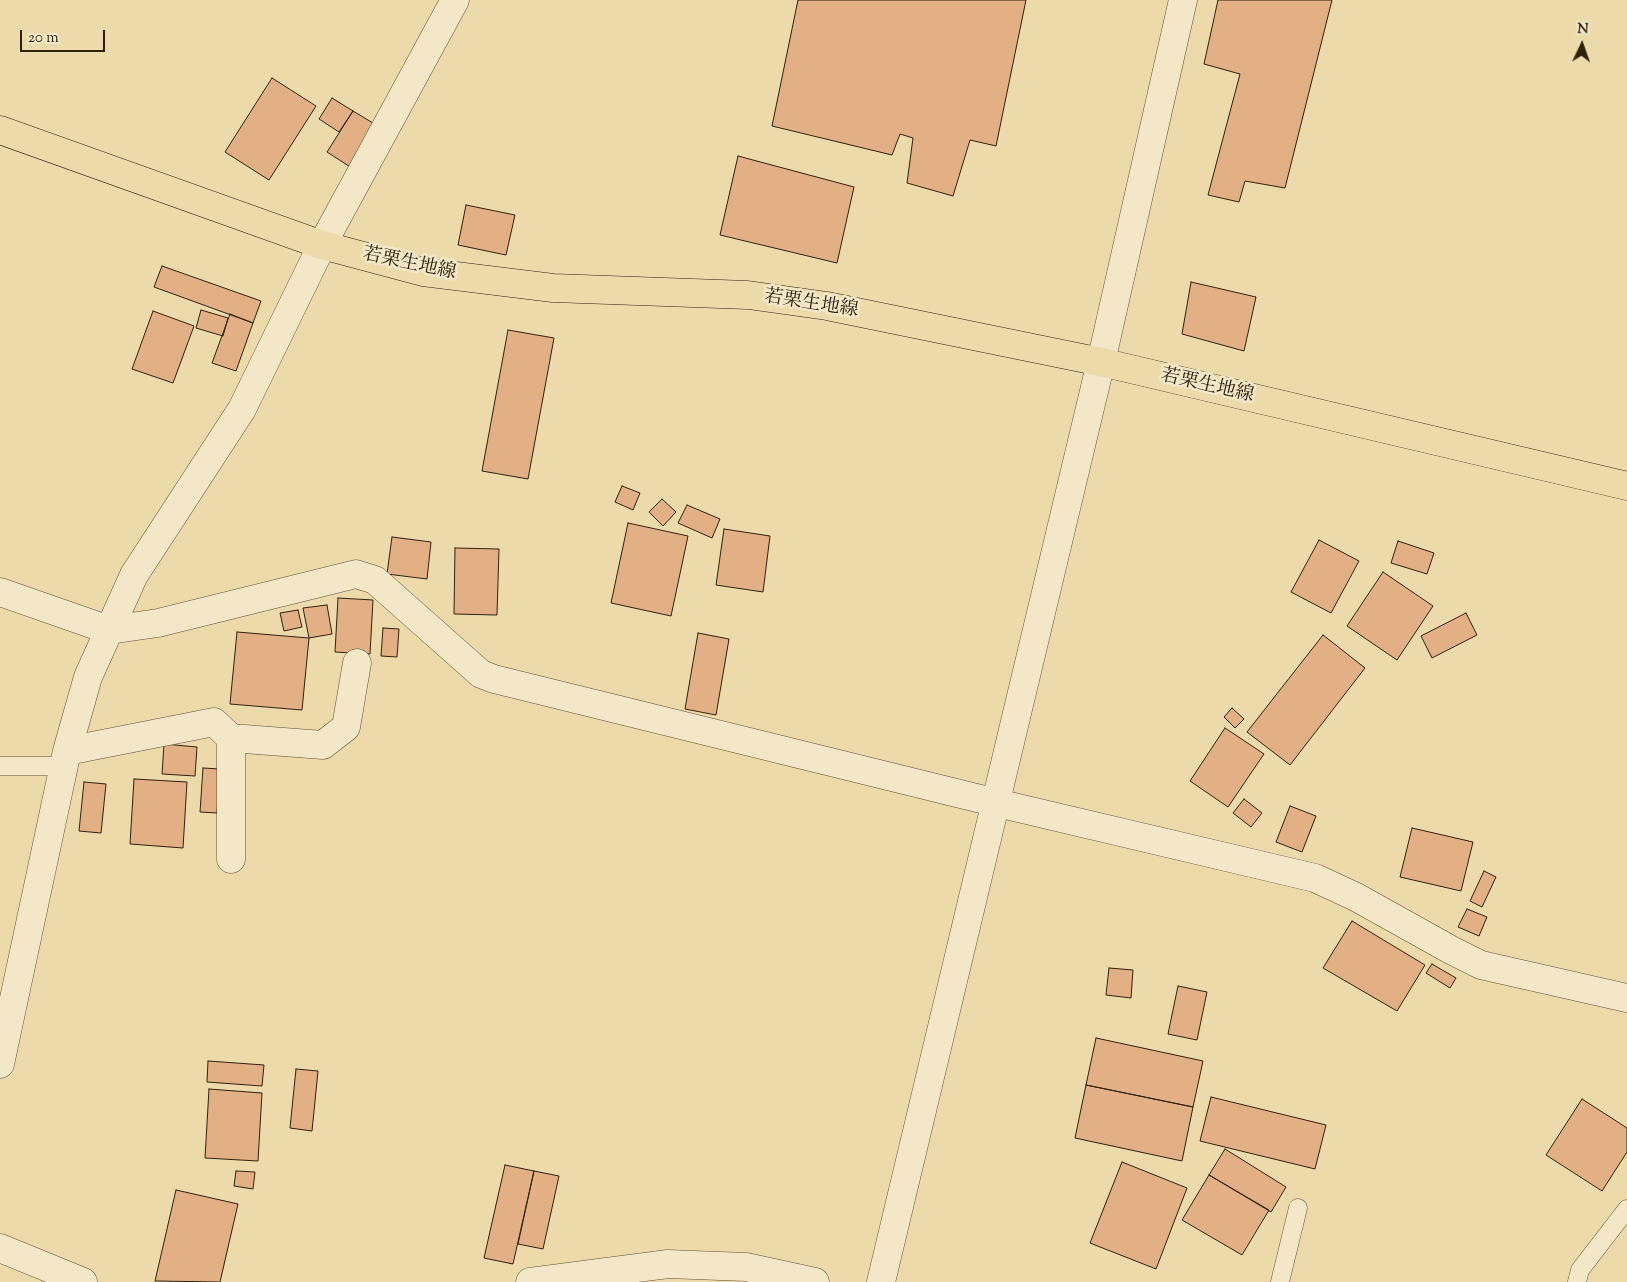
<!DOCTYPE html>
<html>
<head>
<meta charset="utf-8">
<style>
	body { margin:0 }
	#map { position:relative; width:1627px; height:1282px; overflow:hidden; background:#eddaab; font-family:"Sorts Mill Goudy",serif }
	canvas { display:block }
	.north { position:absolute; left:1557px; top:20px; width:50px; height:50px; -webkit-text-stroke:4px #f3e7c8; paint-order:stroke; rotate:3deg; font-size:14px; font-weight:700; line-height:20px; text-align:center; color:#2f210e }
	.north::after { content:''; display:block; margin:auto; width:18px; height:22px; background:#2f210e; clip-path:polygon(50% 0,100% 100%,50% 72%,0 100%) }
	.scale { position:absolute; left:20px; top:30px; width:85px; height:22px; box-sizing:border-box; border:2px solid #2f210e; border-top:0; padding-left:6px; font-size:15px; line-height:18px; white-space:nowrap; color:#2f210e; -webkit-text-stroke:4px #f3e7c8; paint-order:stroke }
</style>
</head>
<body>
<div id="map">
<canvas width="1627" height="1282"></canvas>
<div class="north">N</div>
<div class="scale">20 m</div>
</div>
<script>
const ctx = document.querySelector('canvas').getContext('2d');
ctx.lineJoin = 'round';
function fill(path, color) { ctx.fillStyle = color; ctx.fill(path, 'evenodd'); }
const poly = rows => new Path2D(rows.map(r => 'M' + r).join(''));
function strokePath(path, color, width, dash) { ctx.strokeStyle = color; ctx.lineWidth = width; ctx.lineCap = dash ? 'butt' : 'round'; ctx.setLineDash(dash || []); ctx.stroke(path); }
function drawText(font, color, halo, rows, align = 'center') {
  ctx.font = font + ' "Sorts Mill Goudy","Noto Serif JP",serif'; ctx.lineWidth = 5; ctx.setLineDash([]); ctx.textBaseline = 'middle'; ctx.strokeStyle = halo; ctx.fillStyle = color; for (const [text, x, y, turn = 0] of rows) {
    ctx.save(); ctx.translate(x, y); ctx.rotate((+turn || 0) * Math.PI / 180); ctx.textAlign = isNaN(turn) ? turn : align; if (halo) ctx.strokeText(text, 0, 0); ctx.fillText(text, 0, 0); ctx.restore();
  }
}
const building = poly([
	[798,0,1026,0,996,146,970,140,953,196,907,183,913,138,900,134,892,155,772,126,798,0],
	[1218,0,1332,0,1285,188,1245,181,1239,202,1208,195,1240,74,1204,64,1218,0],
	[272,78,316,106,269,180,225,152,272,78],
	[332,98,353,111,339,132,319,119,332,98],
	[353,111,378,126,352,168,327,152,353,111],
	[738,156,854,187,837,263,720,235,738,156],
	[466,205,515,215,506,255,458,245,466,205],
	[162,266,261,301,253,323,154,287,162,266],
	[1191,282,1256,297,1244,351,1182,334,1191,282],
	[201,310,228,318,223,336,196,328,201,310],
	[153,311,194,326,173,383,132,369,153,311],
	[230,314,253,323,236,371,212,363,230,314],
	[508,330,554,338,528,479,482,471,508,330],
	[622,486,640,493,633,510,615,502,622,486],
	[662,499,676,512,663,526,649,512,662,499],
	[687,505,720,519,712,538,678,523,687,505],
	[628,523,688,536,671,616,611,603,628,523],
	[724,529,770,536,763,592,716,585,724,529],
	[392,537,431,542,427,579,387,574,392,537],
	[1319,540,1359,561,1331,613,1291,592,1319,540],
	[1398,541,1434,553,1427,574,1391,563,1398,541],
	[455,548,499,549,497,615,454,614,455,548],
	[1383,572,1433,606,1397,660,1347,626,1383,572],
	[338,598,373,600,370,654,335,652,338,598],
	[327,605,332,634,309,638,303,608,327,605],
	[298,610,302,627,284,631,280,613,298,610],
	[1466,613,1477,635,1432,658,1421,636,1466,613],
	[383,628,399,629,397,657,381,656,383,628],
	[237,632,309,638,302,710,230,704,237,632],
	[698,633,729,639,716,715,685,709,698,633],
	[1323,635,1365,668,1290,765,1247,732,1323,635],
	[1232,708,1244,719,1235,728,1224,717,1232,708],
	[1225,728,1264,754,1228,807,1190,781,1225,728],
	[164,744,197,747,195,776,162,774,164,744],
	[203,768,220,769,217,813,200,812,203,768],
	[134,779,187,782,183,848,130,844,134,779],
	[84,782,106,784,101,833,79,831,84,782],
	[1244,799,1262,813,1251,827,1233,813,1244,799],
	[1290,806,1316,816,1302,852,1276,842,1290,806],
	[1412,828,1473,842,1461,891,1400,877,1412,828],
	[1484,871,1496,877,1482,907,1470,901,1484,871],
	[1467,909,1487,917,1479,936,1458,927,1467,909],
	[1352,921,1425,965,1397,1011,1323,968,1352,921],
	[1432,964,1456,978,1450,988,1426,973,1432,964],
	[1109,968,1133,970,1131,998,1106,995,1109,968],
	[1178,986,1207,992,1197,1040,1168,1034,1178,986],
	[1096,1038,1203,1061,1193,1107,1086,1085,1096,1038],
	[208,1061,264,1065,262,1086,207,1082,208,1061],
	[296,1069,318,1071,312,1131,290,1128,296,1069],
	[1086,1085,1193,1107,1182,1161,1075,1138,1086,1085],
	[209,1089,262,1093,258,1161,205,1158,209,1089],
	[1211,1097,1326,1125,1315,1169,1200,1141,1211,1097],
	[1582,1099,1627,1128,1627,1152,1602,1191,1546,1155,1582,1099],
	[1225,1149,1286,1187,1271,1212,1209,1175,1225,1149],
	[1122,1162,1187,1188,1156,1269,1090,1243,1122,1162],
	[505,1165,534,1171,513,1264,484,1258,505,1165],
	[236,1171,255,1172,253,1189,234,1186,236,1171],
	[534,1171,559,1176,543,1249,518,1244,534,1171],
	[1209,1175,1269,1210,1242,1255,1182,1220,1209,1175],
	[176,1190,238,1204,220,1282,155,1281,176,1190]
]);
fill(building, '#e3af84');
strokePath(building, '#2f210e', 1);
const lane = poly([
	[0,766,64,766],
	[1280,1282,1298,1208],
	[1577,1282,1580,1270,1627,1209]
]);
const street = poly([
	[0,592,109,630,158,623,356,574,375,580,481,674,494,679,997,803,1315,878,1356,897,1451,950,1481,965,1627,998],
	[231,738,323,745,346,727,357,663],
	[67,751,214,722,231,738,231,859],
	[0,1064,67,751,88,677,134,575,242,409,322,245,455,0],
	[0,1248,83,1282],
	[530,1282,668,1264,746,1267,815,1282],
	[881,1282,1101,362,1183,0]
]);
const primary = poly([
	[0,130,322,245,423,272,553,288,748,295,827,306,1101,362,1627,486]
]);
strokePath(lane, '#5e4f35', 19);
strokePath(street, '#5e4f35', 29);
strokePath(primary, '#2f210e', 29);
strokePath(lane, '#f3e7c8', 18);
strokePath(street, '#f3e7c8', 28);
strokePath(primary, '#eddaab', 28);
drawText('19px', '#2f210e', '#f3e7c8', [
	["若栗生地線",409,265,12],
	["若栗生地線",811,305,9],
	["若栗生地線",1207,387,13]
]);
</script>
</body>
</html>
